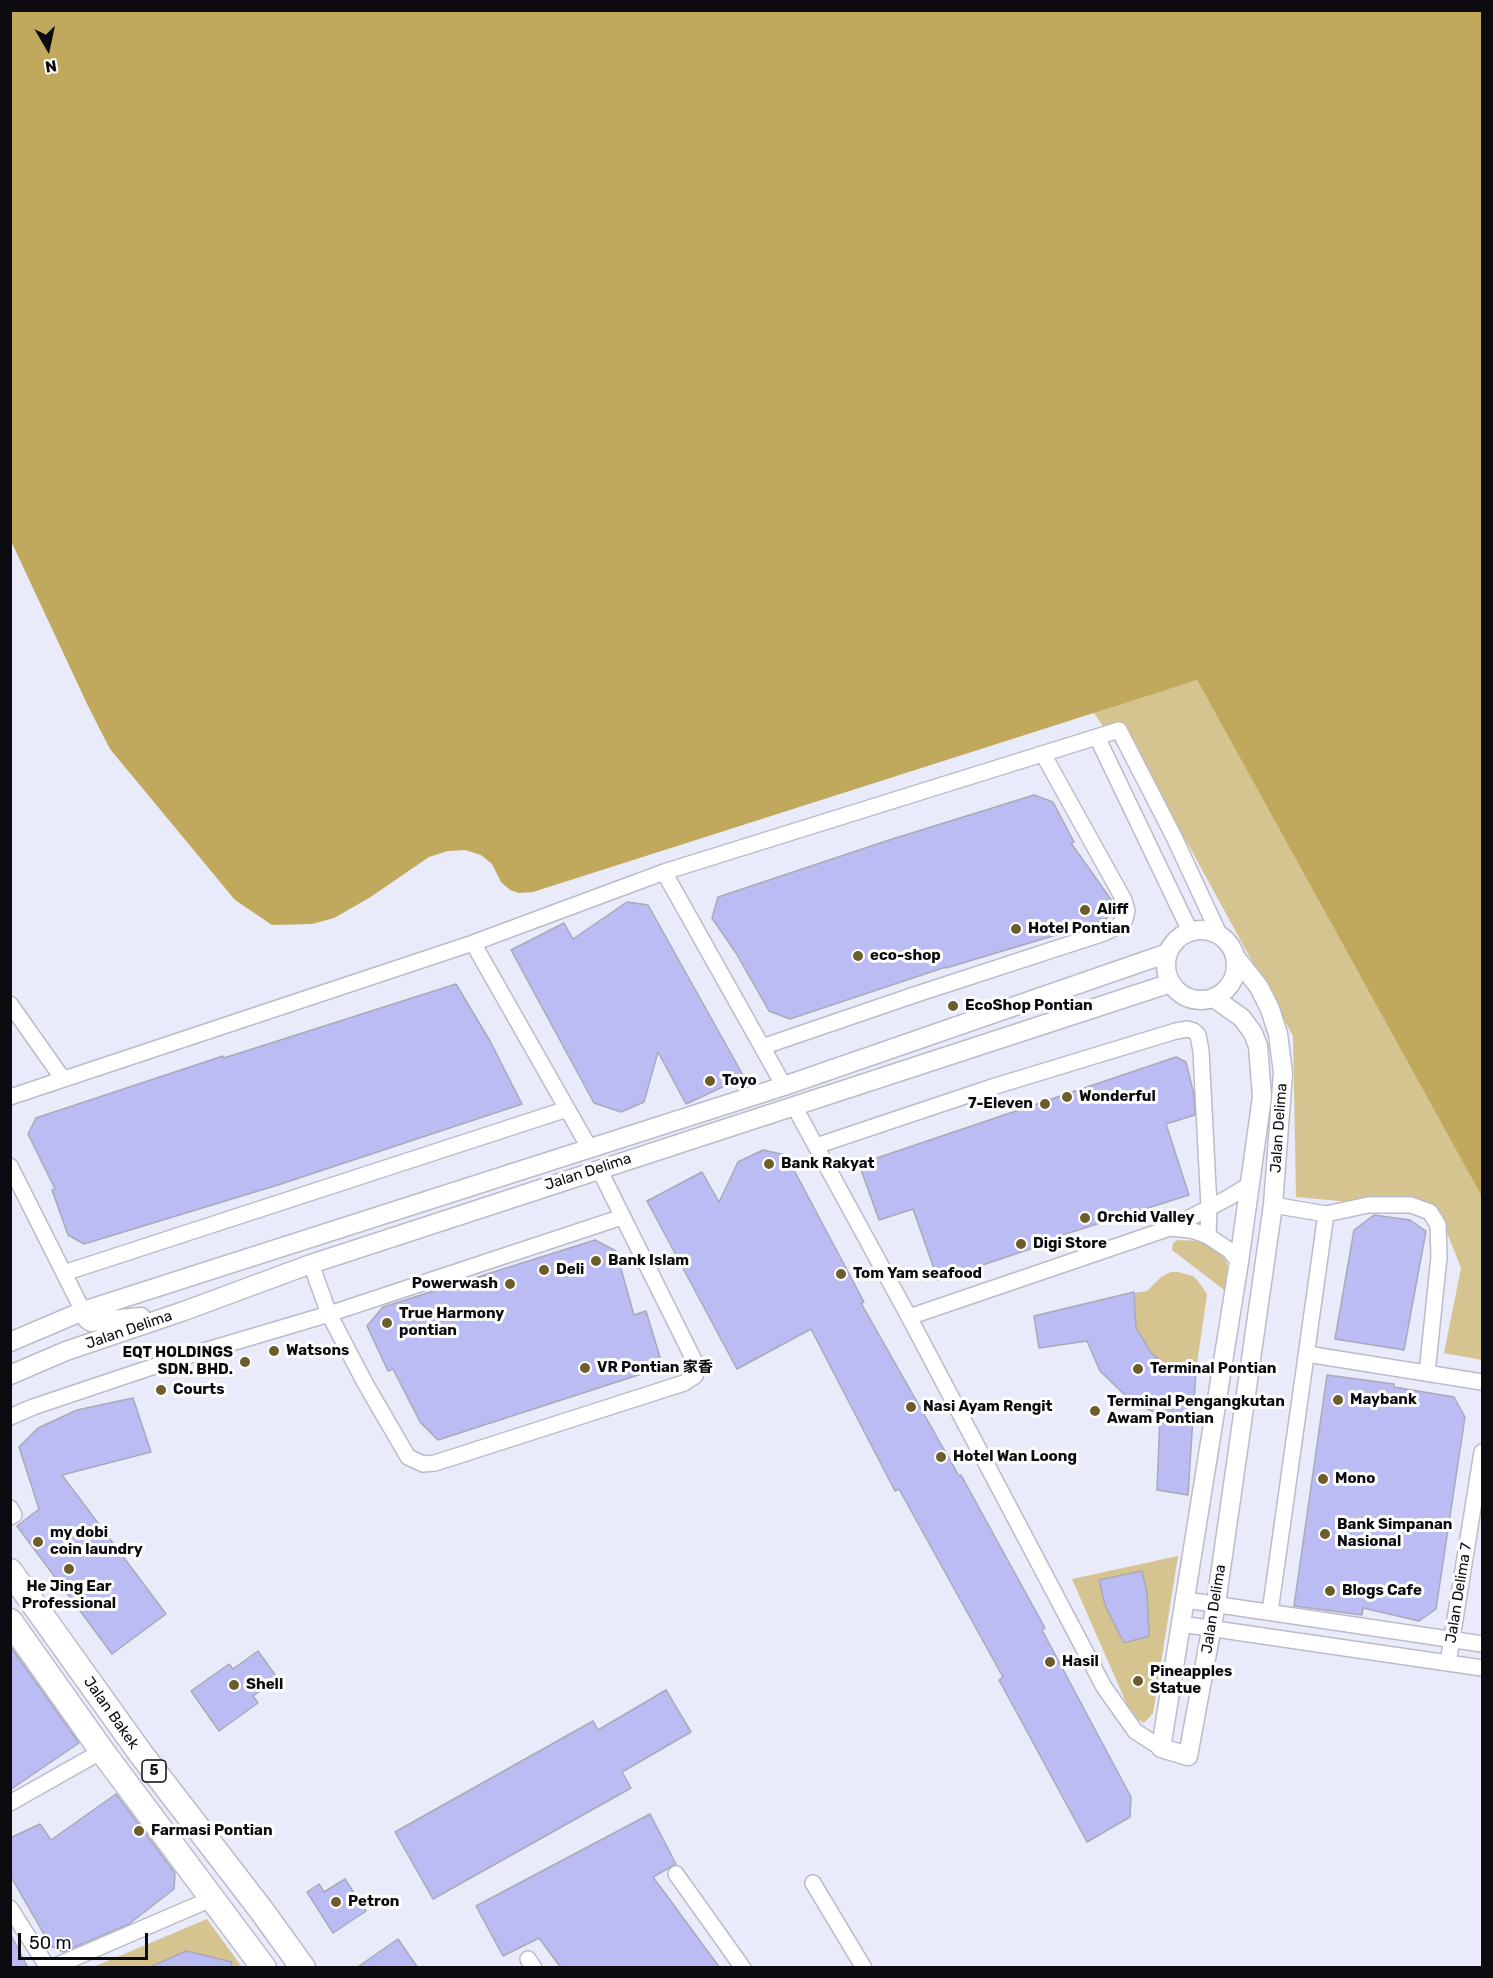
<!DOCTYPE html>
<html>
<head>
<meta charset="utf-8">
<style>
	body { margin:0 }
	#map { position:relative; width:1493px; height:1978px; overflow:hidden; background:#e9eafa; font-family:Rubik,sans-serif }
	canvas { display:block }
	.frame { position:absolute; inset:0; border:12px solid #0b0b10; pointer-events:none }
	.north { position:absolute; left:18px; top:18px; width:60px; height:60px; -webkit-text-stroke:4px #fff; paint-order:stroke; rotate:171deg; font-size:16px; font-weight:700; line-height:24px; text-align:center; color:#0b0b10 }
	.north::after { content:''; display:block; margin:auto; width:21px; height:27px; background:#0b0b10; clip-path:polygon(50% 0,100% 100%,50% 72%,0 100%) }
	.scale { position:absolute; left:18px; top:1933px; width:130px; height:27px; box-sizing:border-box; border:3px solid #0b0b10; border-top:0; padding-left:8px; font-size:18px; line-height:21px; white-space:nowrap; color:#0b0b10; -webkit-text-stroke:4px #fff; paint-order:stroke }
</style>
</head>
<body>
<div id="map">
<canvas width="1493" height="1978"></canvas>
<div class="frame"></div>
<div class="north">N</div>
<div class="scale">50 m</div>
</div>
<script>
const ctx = document.querySelector('canvas').getContext('2d');
ctx.lineJoin = 'round';
function fill(path, color) { ctx.fillStyle = color; ctx.fill(path, 'evenodd'); }
const poly = rows => new Path2D(rows.map(r => 'M' + r).join(''));
function strokePath(path, color, width, dash) { ctx.strokeStyle = color; ctx.lineWidth = width; ctx.lineCap = dash ? 'butt' : 'round'; ctx.setLineDash(dash || []); ctx.stroke(path); }
function drawText(font, color, halo, rows, align = 'center') {
  ctx.font = font + ' Rubik,"Noto Sans SC",sans-serif'; ctx.lineWidth = 6; ctx.setLineDash([]); ctx.textBaseline = 'middle'; ctx.strokeStyle = halo; ctx.fillStyle = color; for (const [text, x, y, turn = 0] of rows) {
    ctx.save(); ctx.translate(x, y); ctx.rotate((+turn || 0) * Math.PI / 180); ctx.textAlign = isNaN(turn) ? turn : align; if (halo) ctx.strokeText(text, 0, 0); ctx.fillText(text, 0, 0); ctx.restore();
  }
}
fill(poly([
	[1197,680,1482,1197,1482,1360,1444,1353,1461,1268,1438,1210,1296,1197,1293,1036,1189,846,1093,712],
	[1178,1240,1200,1241,1213,1245,1221,1253,1226,1261,1228,1269,1228,1280,1224,1290,1172,1250,1173,1243],
	[1171,1272,1178,1272,1193,1276,1198,1281,1207,1294,1196,1371,1179,1369,1164,1363,1148,1352,1135,1331,1129,1294,1147,1291,1161,1277],
	[1178,1556,1153,1713,1144,1723,1132,1716,1072,1579],
	[207,1919,242,1967,91,1968]
]), '#d5c48f');
fill(poly([
	[11,10,1482,11,1482,1197,1197,680,533,892,519,893,510,890,501,882,492,864,481,855,465,850,448,851,429,857,369,898,334,918,312,924,272,925,235,900,110,749,89,708,11,541]
]), '#c0a85d');
const building = poly([
	[1034,795,1053,802,1074,842,1071,843,1112,901,1106,920,946,968,946,967,790,1019,769,1011,736,953,712,918,718,897,886,841,1034,795],
	[627,902,648,905,744,1077,686,1104,658,1052,644,1102,621,1112,594,1103,511,950,564,923,573,939,627,902],
	[456,984,490,1041,522,1104,281,1184,84,1244,68,1235,52,1190,55,1189,28,1134,36,1118,223,1056,224,1058,456,984],
	[1176,1057,1186,1062,1194,1095,1195,1115,1166,1124,1189,1195,1053,1238,1054,1241,938,1280,913,1209,879,1220,859,1164,1176,1057],
	[763,1150,786,1155,864,1302,861,1303,959,1476,961,1475,1045,1628,1042,1630,1131,1797,1130,1817,1087,1842,999,1680,1003,1677,899,1489,895,1491,811,1329,737,1369,647,1201,702,1172,719,1202,738,1162,763,1150],
	[1374,1215,1410,1220,1426,1231,1404,1350,1335,1339,1354,1230,1374,1215],
	[595,1240,616,1251,634,1315,646,1311,663,1367,438,1440,420,1422,393,1369,388,1371,367,1326,383,1307,595,1240],
	[1134,1292,1136,1328,1152,1354,1174,1370,1196,1371,1188,1495,1157,1490,1160,1415,1131,1401,1100,1371,1087,1341,1039,1348,1034,1316,1134,1292],
	[1327,1375,1394,1384,1394,1387,1454,1397,1465,1417,1436,1609,1419,1621,1363,1608,1362,1615,1294,1606,1327,1375],
	[133,1398,151,1452,62,1475,166,1614,112,1654,17,1526,39,1509,19,1447,38,1428,77,1410,133,1398],
	[1142,1571,1147,1593,1149,1636,1124,1643,1105,1605,1099,1580,1142,1571],
	[10,1646,79,1743,10,1790,10,1646],
	[258,1651,278,1679,253,1696,258,1703,219,1731,191,1691,229,1664,233,1669,258,1651],
	[666,1690,691,1732,622,1772,631,1788,433,1899,395,1832,593,1721,598,1730,666,1690],
	[116,1794,175,1873,174,1889,129,1924,63,1952,51,1946,10,1875,10,1838,40,1824,51,1840,116,1794],
	[650,1814,676,1864,653,1877,720,1968,561,1968,539,1938,503,1956,476,1906,650,1814],
	[345,1879,366,1911,333,1933,307,1892,319,1884,324,1892,345,1879],
	[10,1933,28,1968,10,1968,10,1933],
	[398,1939,418,1968,356,1968,398,1939],
	[186,1951,232,1962,231,1968,148,1968,186,1951]
]);
fill(building, '#bbbcf4');
strokePath(building, '#a9a9b8', 1.5);
const minor = poly([
	[1097,737,1190,931],
	[664,872,784,1086],
	[473,943,590,1149],
	[10,1004,63,1079],
	[762,1047,917,994,1104,933,1118,926,1125,919,1127,911,1124,900,1043,754],
	[10,1097,473,943,664,872,1119,730,1174,837,1219,934],
	[794,1106,909,1317,1104,1687,1135,1731,1161,1748],
	[816,1146,989,1088,1176,1031,1188,1029,1194,1031,1198,1035,1201,1051,1209,1207,1208,1236],
	[10,1166,83,1311],
	[1273,1205,1326,1214,1368,1205,1411,1205,1430,1212,1438,1225,1439,1257,1427,1373],
	[1170,1228,1191,1230,1208,1236,1229,1250,1239,1262],
	[311,1264,329,1314,365,1383,408,1457,423,1464,435,1463,684,1383,695,1376,697,1368,694,1360,599,1169],
	[64,1273,567,1109],
	[909,1317,1170,1228,1228,1198,1251,1184],
	[1307,1354,1482,1382],
	[10,1417,33,1407,167,1362,329,1314,622,1217],
	[10,1508,14,1515,10,1517],
	[1186,1600,1482,1644],
	[1270,1612,1326,1214],
	[1181,1624,1482,1668],
	[1448,1663,1482,1452],
	[10,1803,102,1751],
	[676,1874,743,1968],
	[813,1883,864,1968],
	[10,1908,48,1968],
	[528,1959,534,1968],
	[51,1968,211,1899]
]);
const tertiary = poly([
	'1166 965a35 35 0 1 1 70 0a35 35 0 1 1-70 0Z',
	[1214,998,1242,1018,1253,1033,1258,1046,1262,1097,1239,1262,1161,1748,1188,1756,1216,1604,1273,1205,1283,1073,1278,1034,1270,1009,1259,987,1237,959],
	[83,1311,87,1319,91,1322,141,1317],
	[10,1342,83,1311,784,1086,1168,953],
	[10,1375,66,1351,184,1311,311,1264,1171,983]
]);
const trunk = poly([
	[10,1571,141,1754,262,1911,303,1968],
	[10,1621,102,1751,264,1968]
]);
strokePath(minor, '#bbbccb', 18);
strokePath(tertiary, '#bbbccb', 21);
strokePath(trunk, '#bbbccb', 27);
strokePath(minor, '#fff', 15);
strokePath(tertiary, '#fff', 18);
strokePath(trunk, '#fff', 24);
for (const [x, y, r, color] of [
	[1085,910,6,"#6d5d2a"],
	[1016,929,6,"#6d5d2a"],
	[858,956,6,"#6d5d2a"],
	[953,1006,6,"#6d5d2a"],
	[710,1081,6,"#6d5d2a"],
	[1067,1097,6,"#6d5d2a"],
	[1045,1104,6,"#6d5d2a"],
	[769,1164,6,"#6d5d2a"],
	[1085,1218,6,"#6d5d2a"],
	[1021,1244,6,"#6d5d2a"],
	[596,1261,6,"#6d5d2a"],
	[544,1270,6,"#6d5d2a"],
	[841,1274,6,"#6d5d2a"],
	[510,1284,6,"#6d5d2a"],
	[387,1323,6,"#6d5d2a"],
	[274,1351,6,"#6d5d2a"],
	[245,1362,6,"#6d5d2a"],
	[585,1368,6,"#6d5d2a"],
	[1138,1369,6,"#6d5d2a"],
	[161,1390,6,"#6d5d2a"],
	[1338,1400,6,"#6d5d2a"],
	[911,1407,6,"#6d5d2a"],
	[1095,1411,6,"#6d5d2a"],
	[941,1457,6,"#6d5d2a"],
	[1323,1479,6,"#6d5d2a"],
	[1325,1534,6,"#6d5d2a"],
	[38,1542,6,"#6d5d2a"],
	[69,1569,6,"#6d5d2a"],
	[1330,1591,6,"#6d5d2a"],
	[1050,1662,6,"#6d5d2a"],
	[1138,1681,6,"#6d5d2a"],
	[234,1685,6,"#6d5d2a"],
	[139,1831,6,"#6d5d2a"],
	[336,1902,6,"#6d5d2a"]
]) { const dot = new Path2D(); dot.arc(x, y, r, 0, 2 * Math.PI); ctx.fillStyle = color; ctx.fill(dot); strokePath(dot, '#fff', 2); }
for (const [x, y, w] of [
	[154,1771,24]
]) { const box = new Path2D(); box.roundRect(x - w / 2, y - 11, w, 22, 4.5); ctx.fillStyle = '#fff'; ctx.fill(box); strokePath(box, '#0b0b10', 1.5); }
drawText('bold 14px', '#0b0b10', null, [
	["5",154,1771]
]);
drawText('bold 15px', '#0b0b10', '#fff', [
	["Aliff",1097,910],
	["Hotel Pontian",1028,929],
	["eco-shop",870,956],
	["EcoShop Pontian",965,1006],
	["Toyo",722,1081],
	["Wonderful",1079,1097],
	["7-Eleven",1033,1104,"right"],
	["Bank Rakyat",781,1164],
	["Orchid Valley",1097,1218],
	["Digi Store",1033,1244],
	["Bank Islam",608,1261],
	["Deli",556,1270],
	["Tom Yam seafood",853,1274],
	["Powerwash",498,1284,"right"],
	["True Harmony",399,1314],
	["pontian",399,1331],
	["Watsons",286,1351],
	["EQT HOLDINGS",233,1353,"right"],
	["SDN. BHD.",233,1370,"right"],
	["VR Pontian 家香",597,1368],
	["Terminal Pontian",1150,1369],
	["Courts",173,1390],
	["Maybank",1350,1400],
	["Terminal Pengangkutan",1107,1402],
	["Awam Pontian",1107,1419],
	["Nasi Ayam Rengit",923,1407],
	["Hotel Wan Loong",953,1457],
	["Mono",1335,1479],
	["Bank Simpanan",1337,1525],
	["Nasional",1337,1542],
	["my dobi",50,1533],
	["coin laundry",50,1550],
	["He Jing Ear",69,1587,"center"],
	["Professional",69,1604,"center"],
	["Blogs Cafe",1342,1591],
	["Hasil",1062,1662],
	["Pineapples",1150,1672],
	["Statue",1150,1689],
	["Shell",246,1685],
	["Farmasi Pontian",151,1831],
	["Petron",348,1902]
], 'left');
drawText('15px', '#0b0b10', '#fff', [
	["Jalan Delima",1279,1128,-86],
	["Jalan Delima",588,1172,-18],
	["Jalan Delima",129,1330,-19],
	["Jalan Delima 7",1459,1593,-81],
	["Jalan Delima",1214,1609,-81],
	["Jalan Bakek",111,1713,55]
]);
</script>
</body>
</html>
